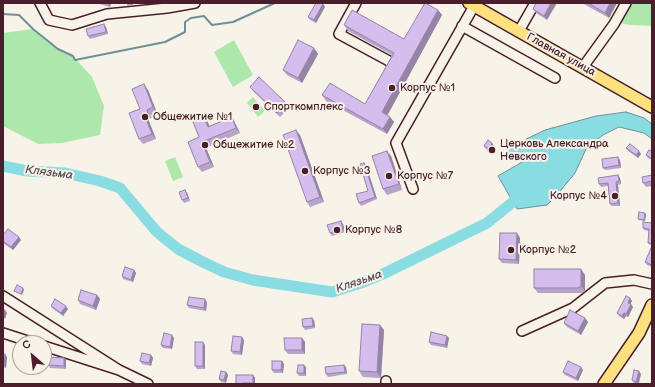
<!DOCTYPE html>
<html>
<head>
<meta charset="utf-8">
<style>
	body { margin:0 }
	#map { position:relative; width:655px; height:387px; overflow:hidden; background:#f7f3e8; font-family:"Balsamiq Sans",sans-serif }
	canvas { display:block }
	.frame { position:absolute; inset:0; border:4px solid #4a1f2b; pointer-events:none }
	.north { position:absolute; left:12px; top:335px; width:40px; height:40px; box-sizing:border-box; background:#f7f3e8; border:1px solid #b29e9c; border-radius:50%; rotate:332deg; font-size:11px; font-weight:700; line-height:16px; text-align:center; color:#4a1f2b }
	.north::after { content:''; display:block; margin:auto; width:14px; height:18px; background:#4a1f2b; clip-path:polygon(50% 0,100% 100%,50% 72%,0 100%) }
</style>
</head>
<body>
<div id="map">
<canvas width="655" height="387"></canvas>
<div class="frame"></div>
<div class="north">С</div>
</div>
<script>
const ctx = document.querySelector('canvas').getContext('2d');
ctx.lineJoin = 'round';
function fill(path, color) { ctx.fillStyle = color; ctx.fill(path, 'evenodd'); }
const poly = rows => new Path2D(rows.map(r => 'M' + r).join(''));
function strokePath(path, color, width, dash) { ctx.strokeStyle = color; ctx.lineWidth = width; ctx.lineCap = dash ? 'butt' : 'round'; ctx.setLineDash(dash || []); ctx.stroke(path); }
function drawText(font, color, halo, rows, align = 'center') {
  ctx.font = font + ' "Balsamiq Sans",sans-serif'; ctx.lineWidth = 4; ctx.setLineDash([]); ctx.textBaseline = 'middle'; ctx.strokeStyle = halo; ctx.fillStyle = color; for (const [text, x, y, turn = 0] of rows) {
    ctx.save(); ctx.translate(x, y); ctx.rotate((+turn || 0) * Math.PI / 180); ctx.textAlign = isNaN(turn) ? turn : align; if (halo) ctx.strokeText(text, 0, 0); ctx.fillText(text, 0, 0); ctx.restore();
  }
}
fill(poly([
	[623,3,652,3,652,26,630,25,614,22],
	[33,29,58,49,73,56,92,77,104,106,100,135,62,143,38,144,3,126,3,33],
	[234,40,253,75,233,87,214,52],
	[253,97,265,111,258,117,247,103],
	[175,157,183,177,173,181,165,161]
]), '#aee7ab');
const water = poly([
	[626,112,644,118,652,124,652,139,644,133,619,127,603,135,587,147,575,173,557,195,547,205,517,209,498,176,524,161,520,153,504,157,510,147,545,130,596,116,626,112]
]);
fill(water, '#8adce3');
strokePath(water, '#709099', 1);
strokePath(poly([
	[3,14,19,15,33,29,58,49,73,56,75,60,165,42,185,32,185,22,191,18,204,16,212,25,233,22,275,3]
]), '#709099', 2);
strokePath(poly([
	[3,166,27,171,65,173,100,181,120,188,157,232,178,249,201,261,224,272,253,280,332,292,361,283,383,274,487,223,524,193]
]), '#8adce3', 11);
const minor = poly([
	[40,3,49,20,72,25,107,14,167,8,195,3],
	[356,3,339,34,389,61],
	[462,26,555,78],
	[519,31,535,3],
	[583,67,614,24,626,3],
	[413,189,396,143,474,6],
	[3,296,119,370],
	[522,331,573,308,605,283,634,280,652,284],
	[3,333,34,343],
	[44,346,119,370,148,384],
	[386,384,386,381]
]);
const major = poly([
	[469,3,652,107],
	[604,384,639,333,652,305]
]);
strokePath(minor, '#4a1f2b', 12);
strokePath(major, '#4a1f2b', 14);
strokePath(minor, '#f7f3e8', 9);
strokePath(major, '#fde080', 11);
fill(poly([
	[96,3,111,3,110,7],
	[133,3,133,5,128,6,127,4],
	[536,3,547,20,536,13,533,9],
	[582,3,617,3,609,18],
	[323,4,325,7,316,23,310,20,308,17],
	[438,10,442,15,387,115,390,117,394,122,387,134,326,101,322,95,365,104,392,55,348,31,344,25,404,39],
	[106,27,108,34,90,39,88,36],
	[314,48,318,54,302,83,287,75,283,70],
	[250,87,286,103,289,108,280,117,253,91],
	[148,90,157,113,151,115,152,118,148,119,156,139,143,144,139,139,140,109],
	[202,113,206,118,209,126,232,117,240,133,206,148,214,167,202,172,198,167,199,137],
	[300,135,324,202,310,207,307,202],
	[492,143,496,149,493,154,488,152,484,146],
	[626,148,641,154,638,158,628,151],
	[652,151,652,160,648,158,646,155],
	[391,156,402,190,387,195,383,189],
	[620,160,621,168,605,170,603,168],
	[364,163,366,165,377,199,361,206,359,203,368,191],
	[618,175,620,178,621,184,618,185,620,206,612,206,610,204,608,186,601,187,599,184],
	[652,175,652,186,646,187,643,183],
	[185,190,187,193,190,201,184,203,182,200],
	[646,214,645,221,639,220,638,219],
	[652,223,652,245,650,245,648,243,649,231,644,230,643,228],
	[343,224,345,232,332,236,330,233],
	[517,233,520,238,519,264,502,263,499,259],
	[3,235,21,240,13,250,3,243],
	[652,246,652,267,647,265,645,262],
	[134,270,136,273,133,282,123,279,122,276],
	[585,275,585,291,582,293,538,293,534,288],
	[97,295,100,299,96,310,80,304,78,300],
	[630,298,632,301,630,304,633,307,628,317,626,316,624,319,619,316,617,313],
	[207,302,206,311,189,308,187,305],
	[51,306,68,309,63,316,52,308],
	[585,318,588,322,581,335,567,327,564,323],
	[314,320,315,328,305,330,303,327],
	[380,325,384,330,381,378,363,377,359,371],
	[242,337,244,340,242,355,233,354,231,351],
	[174,338,172,349,163,348,161,345],
	[302,338,305,342,305,354,288,354,285,350],
	[449,338,447,348,431,345,429,342],
	[205,345,205,369,197,369,195,366],
	[3,354,7,357,6,368,3,367],
	[151,355,153,358,151,366,142,364,140,361],
	[64,358,66,360,66,369,50,368,48,365],
	[282,361,284,364,283,373,274,373,272,370],
	[306,367,306,376,299,376,297,373],
	[346,367,347,374,328,377,326,374],
	[583,370,578,381,565,375,563,372],
	[226,372,228,375,226,383,221,382,219,379],
	[641,374,639,384,634,383,632,380],
	[253,375,255,378,255,384,236,384]
]), '#b7a3cc');
fill(poly([
	[107,3,111,3,110,7],
	[551,3,557,3,547,20,544,16],
	[610,3,617,3,609,18,605,13],
	[323,4,325,7,316,23,314,20],
	[438,10,442,15,386,118,382,112],
	[104,24,106,27,108,34,106,32],
	[314,48,318,54,302,83,298,78],
	[144,84,148,90,157,113,153,107],
	[202,113,206,118,212,132,208,127],
	[144,114,148,119,156,139,152,134],
	[232,117,240,133,236,128],
	[390,117,394,122,387,134,383,129],
	[296,130,300,135,324,202,320,197],
	[202,142,206,148,214,167,210,162],
	[492,143,496,149,493,154,489,149],
	[387,151,391,156,402,190,399,184],
	[639,151,641,154,638,158,636,155],
	[618,157,620,160,621,168,619,165],
	[364,163,366,165,377,199,375,197],
	[618,175,620,178,621,184,619,181],
	[616,182,618,185,620,206,618,203],
	[185,190,187,193,190,201,188,198],
	[645,213,646,214,645,221,644,220],
	[341,221,343,224,345,232,343,229],
	[517,233,520,238,519,264,516,260],
	[19,237,21,240,13,250,11,247],
	[581,269,585,275,585,291,581,286],
	[134,270,136,273,133,282,131,280],
	[23,288,24,290,22,295,21,294],
	[97,295,100,299,96,310,93,306],
	[630,298,632,301,630,305,628,303],
	[205,299,207,302,206,311,204,308],
	[631,304,633,307,628,317,626,314],
	[66,306,68,309,63,316,61,313],
	[5,310,7,313,5,319,3,316],
	[624,313,626,316,624,319,622,316],
	[312,318,314,320,315,328,313,326],
	[585,318,588,322,581,335,578,331],
	[380,325,384,330,381,378,377,372],
	[172,335,174,338,172,349,170,347],
	[447,336,449,338,447,348,445,345],
	[242,337,244,340,242,355,240,352],
	[302,338,305,342,305,354,302,350],
	[203,342,205,345,205,369,203,366],
	[5,354,7,357,6,368,4,365],
	[151,355,153,358,151,366,149,363],
	[64,358,66,360,66,369,64,366],
	[282,361,284,364,283,373,281,370],
	[304,365,306,367,306,376,304,373],
	[344,365,346,367,347,374,345,372],
	[581,367,583,370,578,381,576,378],
	[639,371,641,374,638,384,636,382],
	[226,372,228,375,226,383,224,380],
	[253,375,255,378,255,384,254,384,253,383]
]), '#9584a6');
const building = poly([
	[127,3,132,3,132,4,127,4,127,3],
	[316,3,320,3,323,4,314,20,308,17,316,3],
	[425,3,438,10,382,112,390,117,383,129,322,95,330,83,365,104,394,53,344,25,352,10,404,39,425,3],
	[536,3,551,3,544,16,533,9,536,3],
	[588,3,610,3,605,13,588,3],
	[104,24,106,32,88,36,86,29,104,24],
	[298,40,314,48,298,78,283,70,298,40],
	[259,77,286,103,277,113,250,87,259,77],
	[144,84,153,107,147,110,148,113,144,114,152,134,139,139,129,113,140,109,132,89,144,84],
	[202,113,208,127,232,117,236,128,202,142,210,162,198,167,188,142,199,137,191,117,202,113],
	[296,130,320,197,307,202,283,135,296,130],
	[488,140,492,143,489,149,484,146,488,140],
	[630,144,639,151,636,155,626,148,630,144],
	[649,150,652,151,652,159,646,155,649,150],
	[387,151,399,184,383,189,372,156,387,151],
	[618,157,619,165,603,168,602,159,618,157],
	[364,163,375,197,359,203,356,194,368,191,360,164,364,163],
	[618,175,619,181,616,182,618,203,610,204,608,183,599,184,598,178,618,175],
	[652,175,652,181,643,183,642,177,652,175],
	[185,190,188,198,182,200,179,192,185,190],
	[639,212,645,213,644,220,638,219,639,212],
	[341,221,343,229,330,233,327,225,341,221],
	[643,222,652,223,652,243,648,243,649,229,643,228,643,222],
	[8,229,19,237,11,247,3,241,3,235,8,229],
	[500,233,517,233,516,260,499,259,500,233],
	[652,246,652,265,645,262,652,246],
	[125,267,134,270,131,280,122,276,125,267],
	[534,269,581,269,581,286,578,288,534,288,534,269],
	[17,285,23,288,21,294,14,291,17,285],
	[81,290,97,295,93,306,78,300,81,290],
	[626,296,630,298,628,303,631,304,626,314,624,313,622,316,617,313,626,296],
	[189,297,205,299,204,308,187,305,189,297],
	[55,299,66,306,61,313,51,306,55,299],
	[3,310,5,310,3,316,3,310],
	[570,310,585,318,578,331,564,323,570,310],
	[312,318,313,326,303,327,302,319,312,318],
	[362,324,380,325,377,372,359,371,362,324],
	[431,332,447,336,445,345,429,342,431,332],
	[164,333,172,335,170,347,161,345,164,333],
	[233,336,242,337,240,352,231,351,233,336],
	[284,338,302,338,302,350,285,350,284,338],
	[195,342,203,342,203,366,195,366,195,342],
	[142,353,151,355,149,363,140,361,142,353],
	[3,354,5,354,4,365,3,365,3,354],
	[48,357,64,358,64,366,48,365,48,357],
	[272,361,282,361,281,370,272,370,272,361],
	[568,361,581,367,576,378,563,372,568,361],
	[298,365,304,365,304,373,297,373,298,365],
	[344,365,345,372,326,374,325,367,344,365],
	[634,370,639,371,636,382,632,380,634,370],
	[221,371,226,372,224,380,219,379,221,371],
	[236,375,253,375,253,383,243,383,243,384,236,384,236,375]
]);
fill(building, '#d5bded');
strokePath(building, '#9584a6', 1);
for (const [x, y, r, color] of [
	[392,88,4,"#4a1f2b"],
	[256,107,4,"#4a1f2b"],
	[145,117,4,"#4a1f2b"],
	[205,145,4,"#4a1f2b"],
	[492,150,4,"#4a1f2b"],
	[305,171,4,"#4a1f2b"],
	[389,176,4,"#4a1f2b"],
	[615,196,4,"#4a1f2b"],
	[337,230,4,"#4a1f2b"],
	[511,250,4,"#4a1f2b"]
]) { const dot = new Path2D(); dot.arc(x, y, r, 0, 2 * Math.PI); ctx.fillStyle = color; ctx.fill(dot); strokePath(dot, '#f7f3e8', 1.5); }
drawText('11px', '#4a1f2b', '#f7f3e8', [
	["Главная улица",561,55,29]
]);
drawText('11px', '#4a1f2b', '#f7f3e8', [
	["Корпус №1",400,88],
	["Спорткомплекс",264,107],
	["Общежитие №1",153,117],
	["Церковь Александра",500,144],
	["Невского",500,157],
	["Общежитие №2",213,145],
	["Корпус №3",313,171],
	["Корпус №7",397,176],
	["Корпус №4",607,196,"right"],
	["Корпус №8",345,230],
	["Корпус №2",519,250]
], 'left');
drawText('italic 12px', '#5a4e59', '#f7f3e8', [
	["Клязьма",49,173,7],
	["Клязьма",359,282,-19]
]);
</script>
</body>
</html>
